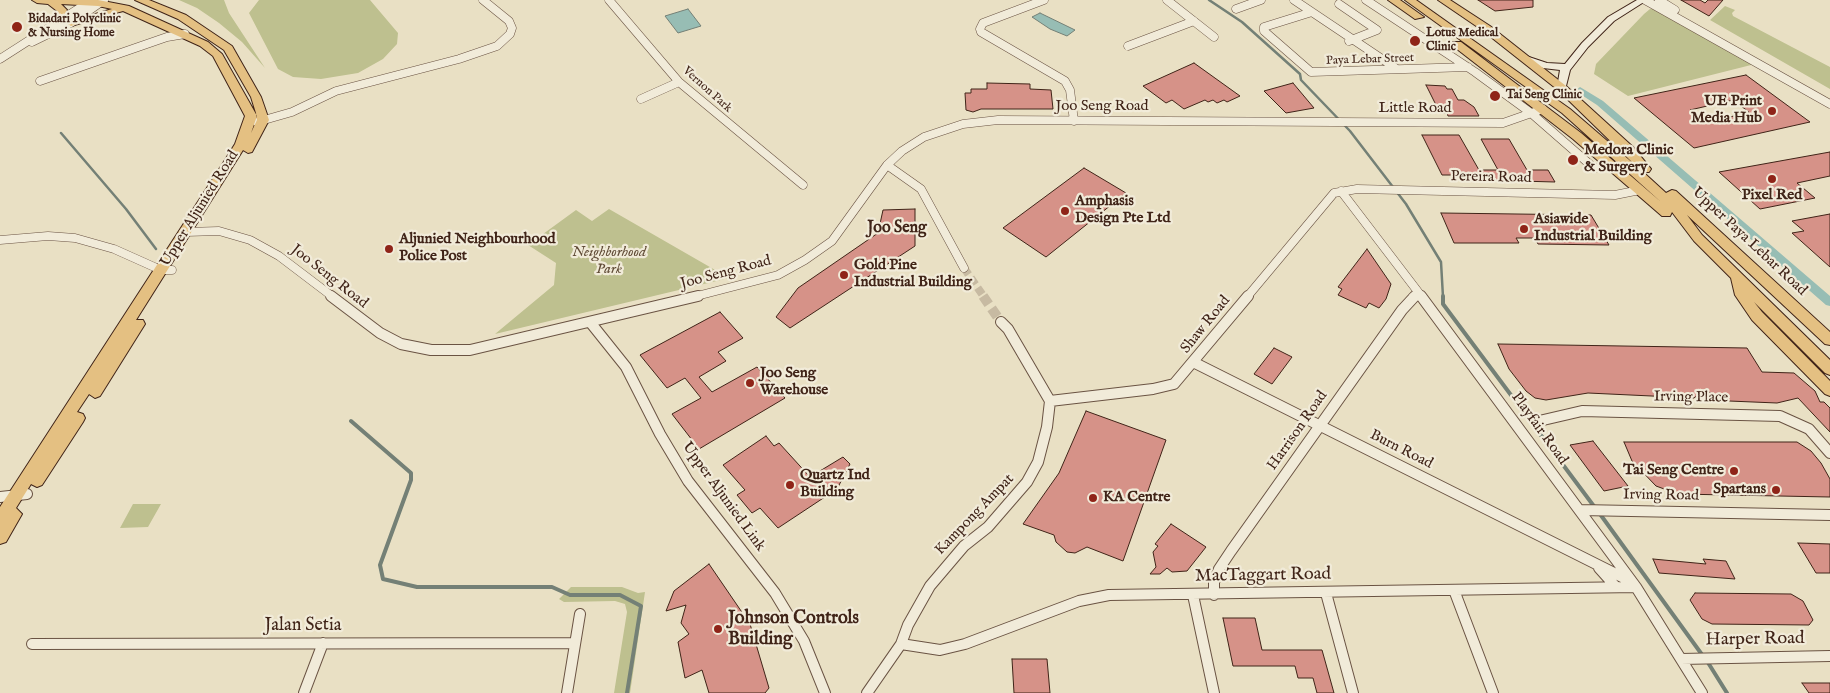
<!DOCTYPE html>
<html>
<head>
<meta charset="utf-8">
<style>
	body { margin:0 }
	canvas { display:block; background:#e9e0c4 }
</style>
</head>
<body>
<canvas width="1830" height="693"></canvas>
<script>
const ctx = document.querySelector('canvas').getContext('2d');
ctx.lineJoin = 'round';
function fill(path, color) { ctx.fillStyle = color; ctx.fill(path, 'evenodd'); }
const poly = rows => new Path2D(rows.map(r => 'M' + r).join(''));
function strokePath(path, color, width, dash) { ctx.strokeStyle = color; ctx.lineWidth = width; ctx.lineCap = dash ? 'butt' : 'round'; ctx.setLineDash(dash || []); ctx.stroke(path); }
function drawText(font, color, halo, rows, align = 'center') {
  ctx.font = font + ' "IM FELL English",serif'; ctx.lineWidth = 4.5; ctx.setLineDash([]); ctx.textBaseline = 'middle'; ctx.strokeStyle = halo; ctx.fillStyle = color; for (const [text, x, y, turn = 0] of rows) {
    ctx.save(); ctx.translate(x, y); ctx.rotate((+turn || 0) * Math.PI / 180); ctx.textAlign = isNaN(turn) ? turn : align; if (halo) ctx.strokeText(text, 0, 0); ctx.fillText(text, 0, 0); ctx.restore();
  }
}
fill(poly([
	[179,0,224,0,229,13,265,68,242,42,219,23,197,8],
	[259,0,370,0,398,33,397,44,383,59,358,73,321,79,293,77,278,69,249,13],
	[1725,6,1735,10,1732,13,1733,16,1830,67,1830,89,1710,20],
	[1650,9,1656,9,1755,64,1628,96,1594,74,1596,64,1644,14],
	[609,209,729,278,495,334,554,285,556,263,528,245,576,210,592,221],
	[133,504,161,504,148,527,120,528],
	[571,587,622,587,638,593,645,592,630,693,614,693,627,612,625,604,615,601,564,602,559,599]
]), '#bec08f');
const water = poly([
	[688,9,701,26,678,33,665,16,688,9],
	[1040,13,1075,30,1067,36,1050,29,1032,17,1040,13]
]);
fill(water, '#97bdb4');
strokePath(water, '#748076', 1);
strokePath(poly([
	[1209,0,1242,22,1300,74,1301,80,1350,131,1406,204,1441,262,1443,297],
	[61,133,126,209,156,249]
]), '#748076', 2.5);
strokePath(poly([
	[1443,296,1443,304,1596,509],
	[351,421,411,473,411,480,380,565,383,579,417,587,552,587,570,595,620,595,641,606,627,693],
	[1600,514,1703,656],
	[1707,661,1727,693]
]), '#748076', 4);
fill(poly([
	[1580,87,1603,101,1830,296,1830,306,1826,305,1597,105,1577,92,1576,90,1580,87]
]), '#97bdb4');
const building = poly([
	[1478,0,1533,0,1533,7,1495,11,1478,0],
	[1681,0,1700,0,1705,3,1708,0,1723,0,1709,16,1681,0],
	[1194,63,1240,96,1227,102,1224,100,1217,103,1213,100,1208,102,1205,100,1184,109,1172,100,1166,103,1143,86,1194,63],
	[1746,75,1810,122,1694,148,1634,98,1746,75],
	[1733,100,1749,112,1707,123,1690,110,1733,100],
	[987,83,1030,84,1030,89,1051,90,1053,109,981,109,973,112,966,110,965,93,971,93,971,89,987,89,987,83],
	[1293,83,1314,108,1286,113,1264,91,1293,83],
	[1426,85,1445,86,1447,89,1452,89,1458,100,1464,100,1474,107,1479,116,1448,116,1447,113,1440,113,1426,85],
	[1422,135,1459,135,1479,170,1498,170,1481,139,1509,139,1527,170,1548,170,1555,182,1482,180,1479,175,1442,175,1422,135],
	[1830,152,1830,176,1797,183,1815,198,1760,209,1719,172,1830,152],
	[1084,168,1126,193,1046,257,1003,228,1084,168],
	[915,209,915,246,790,328,776,317,798,288,878,233,883,210,915,209],
	[1441,213,1591,215,1609,245,1538,244,1535,238,1516,238,1519,243,1454,243,1441,213],
	[1830,214,1830,267,1792,233,1804,231,1792,221,1830,214],
	[1367,249,1391,284,1386,299,1379,308,1369,303,1366,308,1338,295,1342,289,1338,287,1367,249],
	[720,312,743,338,718,352,726,361,699,377,712,392,757,367,785,398,699,449,672,414,701,398,685,378,667,388,640,355,720,312],
	[1498,344,1747,348,1762,372,1794,373,1815,391,1820,402,1824,402,1830,408,1830,432,1798,398,1777,403,1729,401,1716,397,1705,389,1694,398,1588,393,1546,400,1535,398,1526,391,1509,369,1498,344],
	[1274,348,1292,357,1272,384,1254,374,1274,348],
	[1086,411,1166,440,1123,561,1087,547,1075,553,1067,552,1056,542,1054,535,1023,524,1059,473,1086,411],
	[766,436,774,446,779,443,810,477,843,457,850,464,837,489,778,528,760,508,752,513,737,495,745,490,723,465,766,436],
	[1593,441,1628,486,1604,491,1570,445,1593,441],
	[1624,442,1797,442,1811,451,1821,463,1830,479,1830,497,1678,494,1656,486,1632,461,1624,442],
	[1171,524,1206,547,1187,571,1172,572,1167,568,1160,574,1150,574,1156,567,1153,552,1158,546,1155,544,1171,524],
	[1798,543,1830,544,1830,573,1816,573,1798,543],
	[1653,559,1706,564,1703,559,1726,561,1735,579,1659,573,1653,559],
	[709,564,750,624,769,688,765,693,709,693,702,670,685,678,678,642,689,634,681,623,686,605,666,611,674,591,709,564],
	[1695,593,1791,594,1803,601,1813,620,1809,625,1712,624,1702,619,1690,600,1695,593],
	[1223,618,1255,618,1262,650,1322,650,1334,693,1317,693,1313,678,1298,678,1295,666,1233,666,1223,618],
	[1012,659,1047,659,1050,693,1014,693,1012,659],
	[1802,683,1830,683,1830,693,1809,693,1802,683]
]);
fill(building, '#d69288');
strokePath(building, '#402418', 1);
strokePath(poly([
	[964,268,984,297]
]), '#c7baa2', 8, [8, 4]);
strokePath(poly([
	[983,296,1001,322]
]), '#c7baa2', 10, [10, 5]);
const minorFar1 = poly([
	[609,0,679,82,803,185],
	[1044,0,983,23,980,29,981,32,1065,81,1070,90,1074,121],
	[1167,0,1214,37],
	[1294,0,1397,69],
	[1366,0,1475,72,1531,113,1594,168,1601,167,1607,162],
	[1645,0,1830,104],
	[1659,0,1675,10],
	[1339,4,1377,30,1349,41],
	[1236,9,1261,0],
	[1312,12,1264,27,1264,31,1311,72,1468,67],
	[32,42,71,23,104,0],
	[1128,46,1194,21],
	[0,59,92,0],
	[40,81,167,37,185,34],
	[641,99,679,82],
	[257,122,292,112,336,91,459,59,497,46,510,34,512,28,509,21,483,0],
	[887,165,921,189,964,268],
	[1341,191,1422,297],
	[186,232,219,231,250,240,279,256,333,297],
	[0,240,48,236,75,238,114,249,161,270,172,270],
	[693,297,778,275,805,260,832,241,887,165,902,151,924,137,963,124,998,120,1503,123,1543,109],
	[1247,297,1334,193,1357,189,1615,195,1640,190],
	[1413,297,1421,295]
]);
const minor = poly([
	[331,296,380,333,401,344,431,350,470,350,698,296],
	[1421,296,1636,587,1702,693],
	[590,322,626,367,660,434,688,481,775,593,804,641,825,693],
	[1193,362,1626,579],
	[1050,401,1153,389,1174,384,1248,296],
	[1539,421,1582,411,1780,416,1809,429,1830,453],
	[0,497,27,494],
	[1581,510,1830,515],
	[1599,568,1616,587],
	[1454,590,1493,693],
	[1326,593,1353,693],
	[1193,595,1214,693],
	[1214,595,1214,582,1219,569,1231,551,1402,310,1415,296],
	[32,644,574,643],
	[901,644,940,650,965,644,1079,601,1109,595,1636,587],
	[1681,659,1830,656],
	[304,693,323,643],
	[567,693,580,614],
	[867,693,901,644,908,625,930,586,964,546,988,527,1027,482,1038,462,1047,427,1050,401,1008,329,1001,322]
]);
const secondary = poly([
	[1637,0,1647,0,1614,21,1588,47,1570,70,1565,90,1559,90,1557,88,1560,70,1543,68,1521,59,1526,56,1547,63,1565,64,1582,43,1608,17,1637,0]
]);
const primary = poly([
	[32,0,98,0,129,6,208,42,222,54,257,116,251,133,257,120,256,113,251,97,224,50,178,19,135,0,149,0,186,15,232,46,261,97,269,120,252,152,248,153,243,150,136,320,143,320,145,324,100,396,95,398,89,394,77,412,83,414,85,418,83,422,42,485,37,487,31,484,16,508,22,514,6,542,0,544,0,507,225,160,235,144,245,116,213,56,200,46,123,11,71,26,66,23,112,9,98,6,61,4,67,10,60,24,52,24,51,22,57,11,48,4,37,3,32,0],
	[1388,0,1400,0,1424,17,1415,19,1388,0],
	[1405,0,1416,0,1570,109,1635,165,1558,90,1482,30,1438,0,1450,0,1490,26,1566,86,1633,147,1651,169,1649,172,1643,172,1666,193,1672,190,1676,191,1830,332,1830,345,1825,344,1687,215,1702,235,1830,360,1830,375,1825,373,1754,302,1762,312,1830,381,1830,396,1825,394,1752,320,1735,295,1731,278,1694,241,1672,212,1670,216,1662,216,1573,139,1453,46,1453,42,1461,42,1581,133,1661,202,1562,113,1405,0]
]);
strokePath(minorFar1, '#6a5343', 9);
strokePath(minor, '#6a5343', 12);
strokePath(secondary, '#402418', 2);
strokePath(primary, '#402418', 2);
strokePath(minorFar1, '#f1ebd9', 8);
strokePath(minor, '#f1ebd9', 10);
fill(secondary, '#f1ebd9');
fill(primary, '#e4c082');
for (const [x, y, r, color] of [
	[17,27,6,"#8f2418"],
	[1415,41,6,"#8f2418"],
	[1495,96,6,"#8f2418"],
	[1772,111,5,"#8f2418"],
	[1573,160,6,"#8f2418"],
	[1772,179,5,"#8f2418"],
	[1065,211,5,"#8f2418"],
	[1524,229,5,"#8f2418"],
	[389,249,5,"#8f2418"],
	[844,275,5,"#8f2418"],
	[750,383,5,"#8f2418"],
	[1734,471,5,"#8f2418"],
	[790,485,5,"#8f2418"],
	[1776,490,5,"#8f2418"],
	[1093,498,5,"#8f2418"],
	[718,629,5,"#8f2418"]
]) { const dot = new Path2D(); dot.arc(x, y, r, 0, 2 * Math.PI); ctx.fillStyle = color; ctx.fill(dot); strokePath(dot, '#f1ebd9', 2); }
drawText('bold 12px', '#402418', '#f1ebd9', [
	["Bidadari Polyclinic",28,20],
	["& Nursing Home",28,34],
	["Lotus Medical",1426,34],
	["Clinic",1426,48],
	["Tai Seng Clinic",1506,96]
], 'left');
drawText('12px', '#402418', '#f1ebd9', [
	["Paya Lebar Street",1370,60,-2],
	["Vernon Park",707,90,42]
]);
drawText('bold 15px', '#402418', '#f1ebd9', [
	["UE Print",1762,102,"right"],
	["Media Hub",1762,119,"right"],
	["Medora Clinic",1584,151],
	["& Surgery",1584,168],
	["Pixel Red",1772,196,"center"],
	["Amphasis",1075,202],
	["Design Pte Ltd",1075,219],
	["Asiawide",1534,220],
	["Industrial Building",1534,237],
	["Aljunied Neighbourhood",399,240],
	["Police Post",399,257],
	["Gold Pine",854,266],
	["Industrial Building",854,283],
	["Joo Seng",760,374],
	["Warehouse",760,391],
	["Tai Seng Centre",1724,471,"right"],
	["Quartz Ind",800,476],
	["Building",800,493],
	["Spartans",1766,490,"right"],
	["KA Centre",1103,498]
], 'left');
drawText('15px', '#402418', '#f1ebd9', [
	["Joo Seng Road",1102,107],
	["Little Road",1415,109],
	["Pereira Road",1491,178,1],
	["Upper Aljunied Road",200,209,-58],
	["Upper Paya Lebar Road",1749,242,43],
	["Joo Seng Road",726,273,-15],
	["Joo Seng Road",329,277,38],
	["Shaw Road",1206,325,-51],
	["Irving Place",1691,398,1],
	["Playfair Road",1539,429,54],
	["Harrison Road",1298,431,-55],
	["Burn Road",1401,450,27],
	["Irving Road",1661,496,1],
	["Upper Aljunied Link",723,497,54],
	["Kampong Ampat",975,515,-46]
]);
drawText('italic 15px', '#604b36', '#f1ebd9', [
	["Neighborhood",609,253],
	["Park",609,270]
]);
drawText('bold 16px', '#402418', '#f1ebd9', [
	["Joo Seng",897,229]
]);
drawText('18px', '#402418', '#f1ebd9', [
	["MacTaggart Road",1263,576,-1],
	["Jalan Setia",303,626],
	["Harper Road",1755,640,-1]
]);
drawText('bold 18px', '#402418', '#f1ebd9', [
	["Johnson Controls",728,619],
	["Building",728,640]
], 'left');
</script>
</body>
</html>
